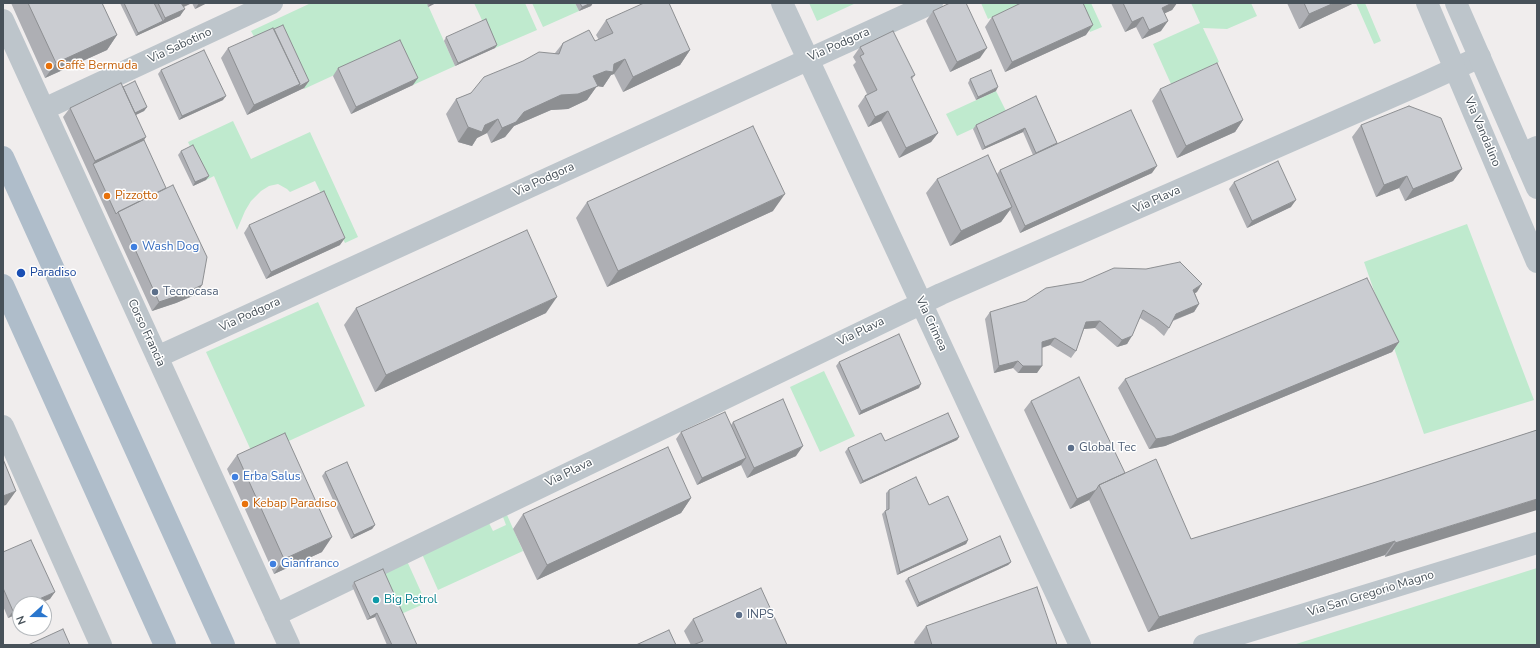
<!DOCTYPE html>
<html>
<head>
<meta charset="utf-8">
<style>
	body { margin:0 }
	#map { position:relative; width:1540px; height:648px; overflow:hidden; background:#f0eded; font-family:"Nunito Sans",sans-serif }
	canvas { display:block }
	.frame { position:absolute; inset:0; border:4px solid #475159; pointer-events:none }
	.north { position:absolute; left:12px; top:596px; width:40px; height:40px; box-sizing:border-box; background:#fff; border:1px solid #b5b9bd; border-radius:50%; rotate:249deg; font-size:11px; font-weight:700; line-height:16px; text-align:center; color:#475159 }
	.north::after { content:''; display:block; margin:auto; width:14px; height:18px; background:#2a76cd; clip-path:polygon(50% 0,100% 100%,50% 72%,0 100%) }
</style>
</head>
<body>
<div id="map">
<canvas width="1540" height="648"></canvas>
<div class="frame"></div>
<div class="north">N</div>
</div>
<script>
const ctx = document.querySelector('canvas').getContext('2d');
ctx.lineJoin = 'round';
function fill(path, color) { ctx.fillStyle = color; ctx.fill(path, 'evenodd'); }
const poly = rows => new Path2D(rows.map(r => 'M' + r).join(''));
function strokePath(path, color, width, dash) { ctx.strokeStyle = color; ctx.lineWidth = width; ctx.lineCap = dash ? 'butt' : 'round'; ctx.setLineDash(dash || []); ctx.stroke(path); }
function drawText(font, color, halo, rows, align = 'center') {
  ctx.font = font + ' "Nunito Sans",sans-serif'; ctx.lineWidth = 3; ctx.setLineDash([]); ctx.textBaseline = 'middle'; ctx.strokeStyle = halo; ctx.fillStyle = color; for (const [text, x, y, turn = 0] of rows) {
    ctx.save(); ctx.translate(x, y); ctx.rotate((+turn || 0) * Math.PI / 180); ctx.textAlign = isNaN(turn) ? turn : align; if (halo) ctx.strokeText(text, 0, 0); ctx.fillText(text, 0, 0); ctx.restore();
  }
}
fill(poly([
	[311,3,427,3,455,66,413,85,395,47,304,89,278,33,257,42,251,31],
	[474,3,525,3,537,30,495,48],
	[532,3,575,3,579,11,543,27],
	[809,3,856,3,817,21],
	[981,3,1023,3,988,19],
	[1077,3,1091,3,1102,27,1090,32],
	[1191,3,1251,3,1257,16,1227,29,1203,28,1219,62,1171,84,1153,44,1200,23],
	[1356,3,1365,3,1381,41,1374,44],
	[996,91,1007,113,957,136,946,114],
	[233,121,251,159,310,132,358,237,345,243,315,181,290,192,287,189,278,184,269,186,261,191,251,201,245,211,237,230,214,176,206,180,188,142],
	[1467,224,1534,400,1424,434,1364,262],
	[318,302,365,406,254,457,206,352],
	[824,371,855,436,820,452,790,387],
	[507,515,523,551,438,590,422,554,489,523,493,531,506,525,503,517],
	[407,561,426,603,399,615,380,573],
	[1537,568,1537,645,1293,645]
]), '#bfeace');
strokePath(poly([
	[782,3,1080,645],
	[3,20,289,645],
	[44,109,272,3],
	[1522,154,1537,147],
	[157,357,932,3],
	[3,426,101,645],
	[275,615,941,294,1421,84,1480,57],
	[1204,645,1537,543]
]), '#bdc5cb', 22);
strokePath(poly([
	[1427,3,1537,262],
	[1456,3,1537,188]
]), '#bdc5cb', 22);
strokePath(poly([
	[3,157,224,645],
	[3,285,165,645]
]), '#afbdca', 22);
fill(poly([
	[11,3,102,3,117,35,107,50,45,78],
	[120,3,207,3,195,9,192,3,184,7,180,16,136,36],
	[427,3,436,3,428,7],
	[575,3,593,3,591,6,579,11],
	[1111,3,1177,3,1172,10,1164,13,1161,31,1142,39,1136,27,1125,32],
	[1287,3,1353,3,1352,4,1299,29],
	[933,11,980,58,950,72,926,21],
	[992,17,1086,35,1005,72,985,27],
	[606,20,690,50,680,65,623,92,614,74,611,75,603,87,597,86,587,100,568,109,551,110,514,126,505,137,491,143,487,133,477,138,472,146,458,142,446,114,456,99,471,93,555,53,563,43,595,41,599,40,596,35],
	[446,37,495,48,455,66,444,41],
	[860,47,915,75,912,79,938,133,931,142,899,158,881,121,868,127,858,106,865,96,867,94,853,65,856,62,853,57],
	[228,48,309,81,304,88,247,115,221,58],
	[338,68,413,85,351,114,333,76],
	[161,70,223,100,179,120,158,74],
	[970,79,996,91,976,100,968,83],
	[123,87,147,107,144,111,136,115,144,140,202,285,195,295,176,303,152,311,63,117,70,108],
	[1160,89,1243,120,1235,132,1177,158,1152,101],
	[1036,96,1057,143,1152,173,1020,233,1010,210,1001,222,950,246,926,193,937,179,997,174,1000,170,1033,155,1023,132,982,150,973,129,976,125],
	[1361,125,1462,169,1453,181,1405,201,1399,188,1376,197,1352,137],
	[181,151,206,180,193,186,178,155],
	[1234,182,1291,207,1247,228,1229,189],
	[587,202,773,211,607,287,576,218],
	[249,225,340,245,266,279,244,233],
	[1197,292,1195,293,1199,304,1194,312,1173,321,1169,328,1164,336,1154,327,1140,318,1127,344,1117,347,1095,328,1084,329,1076,351,1071,358,1050,345,1042,348,1037,373,1018,373,1013,368,994,373,985,319,990,312],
	[356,308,546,313,375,392,344,325],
	[1399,342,1392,352,1165,446,1149,449,1118,388,1125,379],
	[839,362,919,388,859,415,836,366],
	[1031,401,1125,473,1191,539,1376,482,1537,430,1385,557,1385,555,1148,632,1089,500,1070,509,1024,410],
	[733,422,796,456,747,478,741,465,697,485,676,439,681,432,731,425],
	[959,437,957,440,860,484,845,452,848,448,885,441],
	[237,455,322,552,274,574,227,469],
	[325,472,375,525,372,529,351,539,322,476],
	[889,490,929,505,968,540,966,544,897,575,882,514,886,510,886,493],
	[691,498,681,513,537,580,513,529,523,514],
	[3,552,50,599,20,604,20,613,8,618,3,606],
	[1011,562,1008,565,917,607,905,581,908,578],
	[354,582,417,645,387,645,375,617,367,620,352,586],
	[693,619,787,645,691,645,684,631],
	[926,626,1057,645,915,645,914,642]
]), '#aeafb4');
fill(poly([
	[181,3,192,3,176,10],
	[199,3,207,3,195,9],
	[431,3,436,3,428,7],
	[591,3,593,3,591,6,579,11,582,7],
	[1172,3,1177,3,1172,10,1155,18,1162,8],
	[1334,3,1353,3,1352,4,1299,29,1309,14],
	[185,9,180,16,136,36,138,33,163,21,165,18],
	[1143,17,1136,27,1125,32,1132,22],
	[1168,21,1161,31,1142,39,1149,30],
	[1093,25,1086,35,1005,72,1012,62],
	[117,35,107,50,45,78,56,63],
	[497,45,495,48,455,66,458,63],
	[987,48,980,58,950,72,957,62],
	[690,50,680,65,623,92,633,77],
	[625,59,614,74,611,75,603,87,597,86,587,100,568,109,551,110,514,126,505,137,491,143,502,128,524,112,593,76,614,64],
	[418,78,413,85,351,114,356,107],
	[309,81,304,88,247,115,254,105,300,84],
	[998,87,996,91,976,100,978,97],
	[226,96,223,100,179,120,182,116],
	[147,107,144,111,127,119,129,115],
	[888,111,881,121,868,127,875,117],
	[498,119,487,133,477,138,472,146,458,142,468,127,485,125],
	[1243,120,1235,132,1177,158,1186,146],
	[1025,128,1023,132,982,150,985,147],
	[938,133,931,142,899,158,906,148],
	[146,137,139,147,93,164,95,161],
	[1157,166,1152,173,1020,233,1025,226],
	[1462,169,1453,181,1405,201,1413,189],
	[209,176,206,180,193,186,195,182],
	[1407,176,1399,188,1376,197,1384,185],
	[785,194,773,211,607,287,618,271],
	[1296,200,1291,207,1247,228,1252,221],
	[1012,207,1001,222,950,246,961,231],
	[345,238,340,245,266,279,271,272],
	[1202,284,1197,292,1188,297,1193,290],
	[202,285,195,295,176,303,152,311,159,302],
	[557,297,546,313,375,392,386,375],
	[1199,304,1194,312,1171,321,1176,314],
	[1100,321,1095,328,1082,329,1086,322],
	[1132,336,1127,344,1117,347,1122,340],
	[1055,338,1050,345,1037,349,1042,342],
	[1399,342,1392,352,1165,446,1149,449,1156,439],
	[1018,361,1013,368,994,373,999,366],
	[1023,366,1042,366,1037,373,1018,373],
	[921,384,919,388,859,415,861,411],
	[959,437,957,440,860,484,863,481],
	[803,446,796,456,747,478,754,468],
	[746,458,741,465,697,485,702,478],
	[1096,490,1089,500,1070,509,1077,499],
	[16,491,6,505,3,506,3,496],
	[691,498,681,513,537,580,547,565],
	[1537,499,1537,510,1385,557,1395,543],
	[375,525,372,529,351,539,354,535],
	[332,537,322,552,274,574,284,559],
	[968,540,966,544,897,575,900,572],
	[1395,541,1385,555,1148,632,1159,617],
	[1011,562,1008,565,917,607,919,603],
	[55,592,50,599,39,604,28,604],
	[20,608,20,613,8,618,13,611],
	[377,613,375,617,367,620,370,617]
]), '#8d8f92');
const building = poly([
	[28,3,102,3,117,35,56,63,28,3],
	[124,3,154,3,163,21,138,33,124,3],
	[158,3,181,3,185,9,165,18,158,3],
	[580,3,591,3,582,7,580,3],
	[644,3,669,3,690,50,633,77,625,59,614,64,613,72,606,71,593,76,598,86,578,94,561,95,524,112,516,122,502,128,498,119,485,125,482,132,468,127,456,99,471,93,484,77,523,61,539,52,559,54,563,43,589,30,595,41,613,33,606,20,644,3],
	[950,3,966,3,987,48,957,62,933,11,950,3],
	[1021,3,1083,3,1093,25,1012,62,992,17,1021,3],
	[1123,3,1172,3,1162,8,1168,21,1149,30,1143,17,1132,22,1123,3],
	[1304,3,1334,3,1309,14,1304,3],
	[486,19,497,45,458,63,446,37,486,19],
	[283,25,309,81,298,87,300,84,274,29,283,25],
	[273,28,300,84,254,105,228,48,273,28],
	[893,31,915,75,911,77,938,133,906,148,888,111,875,117,865,96,877,90,860,56,864,54,860,47,893,31],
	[400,40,418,78,356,107,338,68,400,40],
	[204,50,226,96,182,116,161,70,204,50],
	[1217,63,1243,120,1186,146,1160,89,1217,63],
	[991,70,998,87,978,97,970,79,991,70],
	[135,81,147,107,135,113,123,87,135,81],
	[121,83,146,137,95,161,70,108,121,83],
	[1036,96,1057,143,1036,153,1025,128,985,147,976,125,1036,96],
	[1409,106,1441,118,1462,169,1413,189,1407,176,1384,185,1361,125,1409,106],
	[1131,110,1157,166,1025,226,1000,170,1131,110],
	[753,126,785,194,618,271,587,202,753,126],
	[144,140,166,188,118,212,116,214,93,164,144,140],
	[193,145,209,176,195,182,181,151,193,145],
	[988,155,1012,207,961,231,937,179,988,155],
	[1278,161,1296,200,1252,221,1234,182,1278,161],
	[173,185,207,257,202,285,183,294,159,302,118,212,173,185],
	[324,191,345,238,271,272,249,225,324,191],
	[527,230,557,297,386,375,356,308,527,230],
	[1180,262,1202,284,1193,290,1199,304,1176,314,1169,328,1159,320,1143,310,1132,336,1122,340,1100,321,1086,322,1076,351,1055,338,1042,342,1042,366,1023,366,1018,361,999,366,990,312,1026,301,1046,288,1082,282,1114,268,1146,269,1180,262],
	[1367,278,1399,342,1172,436,1156,439,1125,379,1367,278],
	[899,334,921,384,861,411,839,362,899,334],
	[1079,377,1125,473,1099,485,1096,490,1077,499,1031,401,1079,377],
	[783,399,803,446,754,468,733,422,783,399],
	[725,412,746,458,702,478,681,432,725,412],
	[948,413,959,437,863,481,848,448,881,433,885,441,948,413],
	[1537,430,1537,499,1395,543,1395,541,1159,617,1099,485,1156,459,1191,539,1376,482,1537,430],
	[285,433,332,537,284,559,237,455,285,433],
	[668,447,691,498,547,565,523,514,668,447],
	[3,459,16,491,3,496,3,459],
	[347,462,375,525,354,535,325,472,347,462],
	[916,477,929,505,948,496,968,540,900,572,885,511,889,509,889,490,916,477],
	[1000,536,1011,562,919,603,908,578,1000,536],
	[31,540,55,592,28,604,20,604,20,608,13,611,3,588,3,552,31,540],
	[383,569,417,645,392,645,377,613,370,617,354,582,383,569],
	[1037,587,1057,645,932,645,926,626,1037,587],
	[761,588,787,645,693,645,703,641,693,619,761,588],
	[63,629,70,645,28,645,63,629],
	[669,630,676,645,636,645,669,630]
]);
fill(building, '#caccd1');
strokePath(building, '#8d8f92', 1);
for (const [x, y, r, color] of [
	[49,66,4,"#e8710a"],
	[107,196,4,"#e8710a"],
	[134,247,4,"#3f7fe0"],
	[21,273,5,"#1a4fb4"],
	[155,292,4,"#5c6f8a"],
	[1071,448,4,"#5c6f8a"],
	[235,477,4,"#3f7fe0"],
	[245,504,4,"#e8710a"],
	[273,564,4,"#3f7fe0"],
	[376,600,4,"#0f9aa8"],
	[739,615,4,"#5c6f8a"]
]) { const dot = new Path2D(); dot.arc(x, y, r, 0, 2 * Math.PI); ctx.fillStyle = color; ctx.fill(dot); strokePath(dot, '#fff', 1.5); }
drawText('12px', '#475159', '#fff', [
	["Via Podgora",839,45,-24],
	["Via Sabotino",180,46,-25],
	["Via Vandalino",1482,132,67],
	["Via Podgora",544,180,-25],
	["Via Plava",1157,200,-24],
	["Via Podgora",250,315,-25],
	["Via Crimea",931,324,65],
	["Via Plava",861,332,-26],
	["Corso Francia",146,333,65],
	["Via Plava",569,473,-26],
	["Via San Gregorio Magno",1371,594,-17]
]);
drawText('12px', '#c56008', '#fff', [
	["Caffè Bermuda",57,66],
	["Pizzotto",115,196],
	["Kebap Paradiso",253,504]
], 'left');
drawText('12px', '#366cbe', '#fff', [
	["Wash Dog",142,247],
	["Erba Salus",243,477],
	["Gianfranco",281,564]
], 'left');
drawText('12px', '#164399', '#fff', [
	["Paradiso",30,273]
], 'left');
drawText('12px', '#4e5e75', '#fff', [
	["Tecnocasa",163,292],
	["Global Tec",1079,448],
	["INPS",747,615]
], 'left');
drawText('12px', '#0d838f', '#fff', [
	["Big Petrol",384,600]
], 'left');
</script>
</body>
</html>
